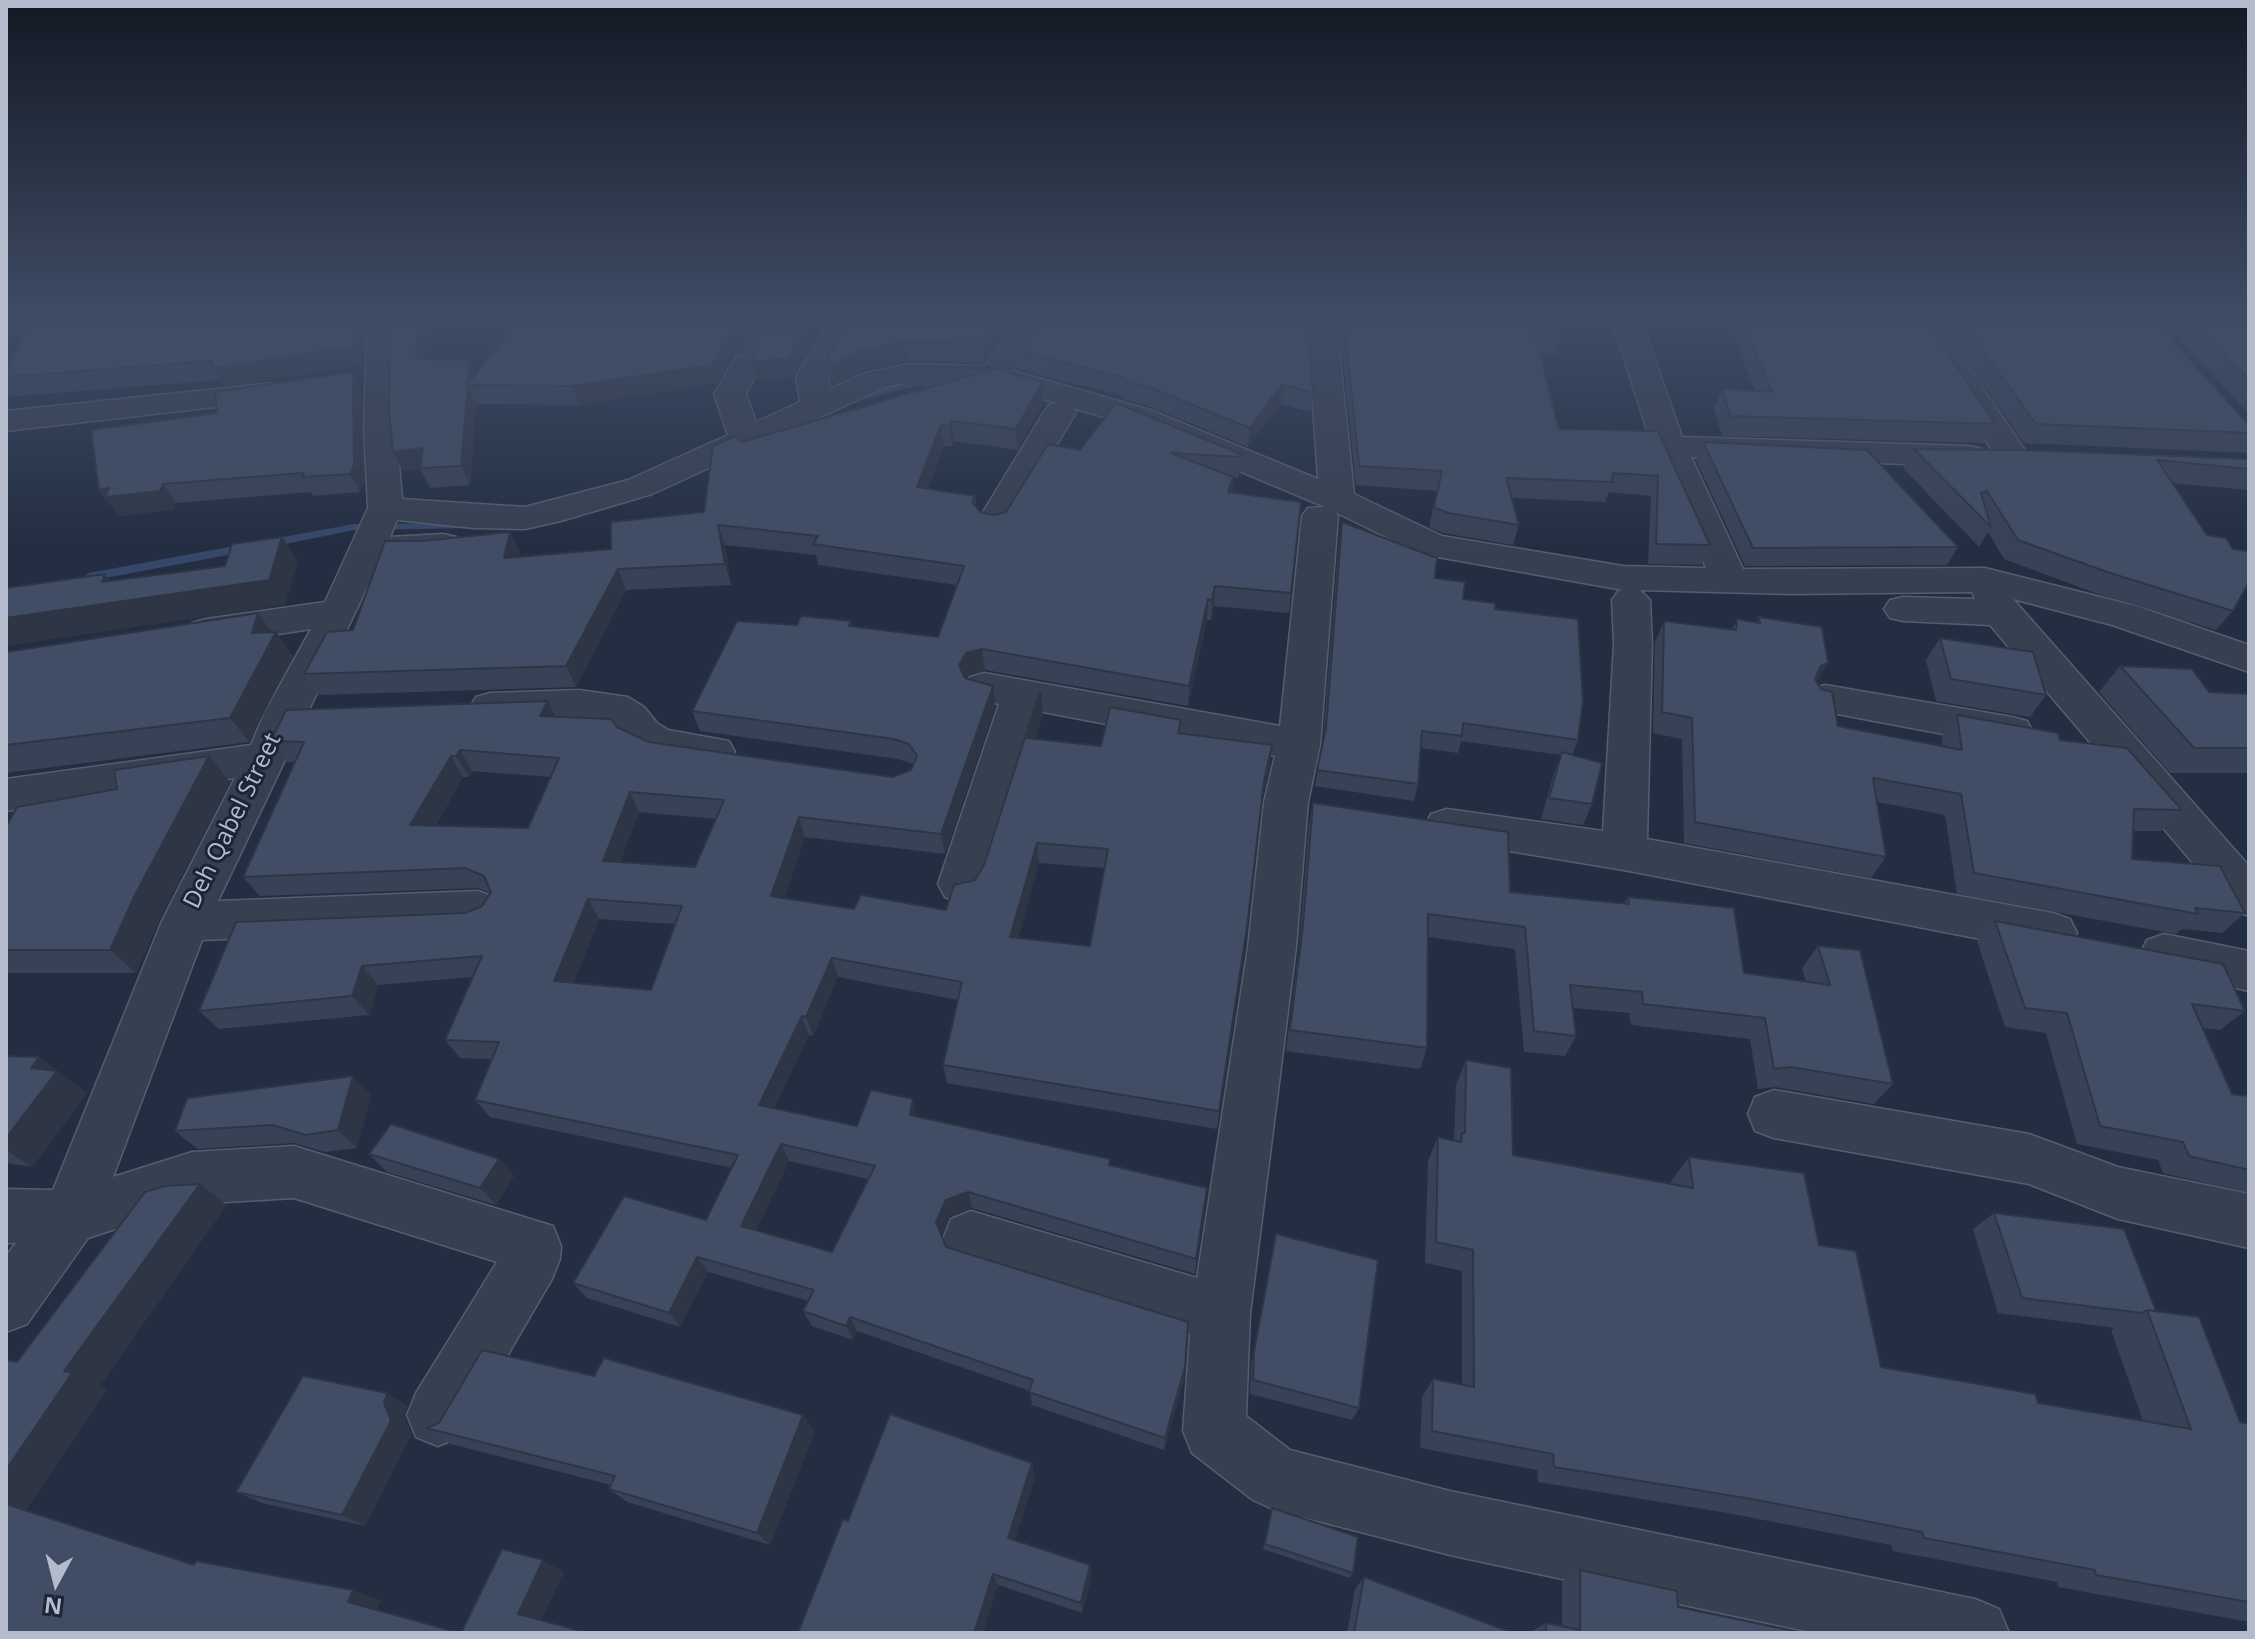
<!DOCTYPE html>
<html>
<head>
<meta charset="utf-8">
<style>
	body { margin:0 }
	#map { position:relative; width:2255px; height:1639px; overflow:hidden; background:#232e42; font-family:"Open Sans",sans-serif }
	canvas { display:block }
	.frame { position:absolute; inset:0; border:8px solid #b4bbcc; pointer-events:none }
	.north { position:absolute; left:16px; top:1543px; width:80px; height:80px; -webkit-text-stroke:6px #1c2537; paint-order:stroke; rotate:187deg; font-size:22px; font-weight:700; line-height:32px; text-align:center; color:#b4bbcc }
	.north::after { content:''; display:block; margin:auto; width:28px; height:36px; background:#b4bbcc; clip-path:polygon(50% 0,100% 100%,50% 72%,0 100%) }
</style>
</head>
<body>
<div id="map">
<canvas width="2255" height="1639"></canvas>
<div class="frame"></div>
<div class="north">N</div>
</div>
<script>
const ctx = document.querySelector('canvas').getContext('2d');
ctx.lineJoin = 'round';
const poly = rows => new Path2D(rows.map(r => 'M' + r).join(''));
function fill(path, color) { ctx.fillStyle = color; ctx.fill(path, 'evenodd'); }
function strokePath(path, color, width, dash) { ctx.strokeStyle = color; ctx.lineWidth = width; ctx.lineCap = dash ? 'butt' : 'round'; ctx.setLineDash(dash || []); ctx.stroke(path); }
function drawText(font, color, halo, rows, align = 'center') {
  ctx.font = font + ' "Open Sans",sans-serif'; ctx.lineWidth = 6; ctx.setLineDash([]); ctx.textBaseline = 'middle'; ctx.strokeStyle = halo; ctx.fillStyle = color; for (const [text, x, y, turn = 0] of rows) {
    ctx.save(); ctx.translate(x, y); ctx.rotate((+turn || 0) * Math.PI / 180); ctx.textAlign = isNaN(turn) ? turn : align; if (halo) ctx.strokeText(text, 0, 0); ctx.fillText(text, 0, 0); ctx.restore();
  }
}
fill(poly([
	[920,379,925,382,924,384,859,400,854,397,920,379],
	[471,523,475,524,475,528,354,530,266,548,260,544,266,540,354,524,471,523],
	[245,544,251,548,249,551,89,581,83,577,89,573,245,544]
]), '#35486a');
const minor = poly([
	[367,320,396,320,396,429,402,499,525,507,628,480,728,435,714,394,736,357,747,354,758,357,762,363,746,394,756,422,800,402,796,377,830,320,859,320,828,377,830,389,865,373,908,364,985,366,1020,320,1049,320,1013,371,1150,410,1318,479,1307,320,1336,320,1354,494,1442,536,1623,566,1706,568,1652,446,1612,320,1641,320,1682,437,1970,446,1982,449,1987,456,1982,463,1970,466,1691,457,1743,569,1985,568,2136,606,2249,645,2249,672,2112,625,2013,599,2249,866,2249,916,2233,910,1990,625,1903,621,1890,618,1884,609,1890,600,1903,597,1975,599,1972,592,1792,594,1640,590,1650,600,1652,644,1647,839,2053,913,2070,919,2077,933,2070,947,2053,953,1624,870,1431,838,1425,826,1431,814,1447,809,1603,831,1614,644,1612,600,1618,591,1623,590,1421,554,1335,512,1338,516,1320,745,1308,802,1296,947,1250,1314,1246,1416,1290,1450,1450,1491,1975,1599,1999,1609,2009,1633,1815,1633,1450,1555,1275,1510,1253,1500,1192,1453,1183,1431,1190,1334,951,1259,943,1239,951,1219,971,1211,1197,1278,1248,947,1264,802,1275,756,1038,711,984,884,977,897,961,902,945,897,938,884,999,704,970,697,964,687,970,677,984,673,1280,726,1302,516,1308,508,1325,507,1128,424,1073,408,1076,412,1007,530,995,533,983,530,977,522,1044,412,1049,405,1057,403,992,384,908,382,886,387,652,494,561,521,525,529,474,528,397,520,390,537,443,534,456,537,461,545,456,553,443,556,380,560,218,901,478,891,494,897,501,910,494,923,478,929,202,940,113,1177,192,1152,294,1146,553,1226,561,1246,560,1259,552,1279,460,1437,438,1446,416,1437,407,1415,416,1393,497,1262,294,1198,192,1204,88,1238,27,1324,6,1332,6,1256,16,1243,6,1243,6,1189,53,1190,162,921,235,778,6,811,6,779,251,745,264,714,311,629,206,645,192,641,187,632,192,623,206,619,325,602,368,508,364,429,367,320],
	[1908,320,1936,320,2029,456,2024,463,2012,466,2000,463,1908,320],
	[274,383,285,385,290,392,285,399,6,431,6,411,274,383],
	[1825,685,2012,717,2027,721,2033,732,2027,743,2012,747,1811,709,1805,699,1811,689,1825,685],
	[579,690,628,697,644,707,657,723,668,730,729,741,735,752,729,763,714,767,658,759,627,745,616,727,605,721,579,718,490,721,476,717,470,707,476,697,490,693,579,690],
	[2164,934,2249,951,2249,991,2147,968,2140,954,2147,940,2164,934],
	[1774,1090,2029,1134,2118,1167,2249,1194,2249,1248,2118,1219,2029,1184,1774,1138,1755,1131,1748,1114,1755,1097,1774,1090]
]);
strokePath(minor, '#555e6f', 3);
fill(minor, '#374051');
fill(poly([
	[32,320,364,320,362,365,224,387,220,380,6,397,6,367],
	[390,320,427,320,425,359,470,360,475,374,748,328,809,349,793,376,756,381,755,353,746,351,733,355,717,383,579,405,476,404,470,485,430,488,420,469,403,471,393,452],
	[850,320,1017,320,984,363,907,361,864,370,835,384,831,378,827,358],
	[1039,320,1313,393,1310,412,1280,404,1248,447,1151,407,1124,399,1124,396,1018,369,1017,350],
	[1339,320,1612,320,1611,323,1554,322,1559,336,1554,355,1540,354,1559,429,1658,431,1710,545,1701,565,1648,564,1651,496,1609,492,1605,502,1512,498,1519,525,1513,545,1443,533,1429,527,1437,491,1356,485],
	[1708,320,1926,320,1995,424,1983,443,1722,436,1714,408,1722,389,1756,391,1726,320],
	[1938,320,2153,320,2249,425,2249,453,2024,443],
	[2163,320,2249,320,2249,414],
	[901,366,990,367,1043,402,1018,450,954,441,952,446,944,446,928,488,975,496,976,507,980,512,994,515,1006,512,1080,450,1241,454,1239,474,1238,478,1233,477,1232,493,1301,502,1289,613,1214,606,1211,620,1207,620,1188,706,985,670,969,674,966,678,993,686,995,706,945,854,805,837,784,898,854,909,946,910,975,880,984,865,1041,694,1043,715,1035,739,1101,746,1180,733,1270,765,1262,799,1217,1129,947,1083,943,1065,958,1000,838,977,813,1036,809,1035,774,1108,857,1126,918,1117,1207,1188,1195,1274,972,1208,950,1216,941,1236,946,1247,1184,1380,1164,1450,1032,1405,1030,1391,857,1331,853,1340,812,1326,803,1311,809,1301,708,1272,680,1327,587,1298,573,1283,706,1220,732,1168,490,1117,475,1100,492,1059,460,1058,445,1040,473,977,378,985,369,1015,219,1029,199,1011,482,906,490,893,478,888,260,896,243,877,295,762,287,762,271,741,555,717,617,727,649,742,892,777,911,770,913,764,898,759,700,731,692,711,797,625,852,626,938,637,957,585,818,565,816,555,725,545,731,585,626,590,576,687,318,695,304,674,353,630,422,541,510,532,520,553,519,557,611,549,704,512,742,442,931,387,904,386],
	[472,771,551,777,528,828,435,826,463,777,469,777],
	[639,812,716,819,695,867,620,862],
	[1039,863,1104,868,1090,946,1018,938],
	[599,919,675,924,651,990,573,983],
	[789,1161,868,1179,832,1252,756,1230],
	[362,391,364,483,360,492,313,496,311,492,176,503,173,510,119,516,99,490,217,413],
	[1703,442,1958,547,1947,565,1745,566,1696,460],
	[1914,449,2249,459,2249,490,2172,483,2207,535,2233,549,2249,551,2249,594,2246,588,2233,611,2216,630,2095,593,2004,559,1988,532,1979,547,1903,468],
	[1342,522,1435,578,1463,599,1495,609,1578,740,1572,755,1592,804,1583,825,1541,819,1554,773,1561,755,1461,741,1458,753,1420,748,1418,784,1414,801,1315,786,1323,741,1339,539],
	[1759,617,1817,682,1838,726,1943,747,1942,736,1957,715,2060,740,2182,810,2161,831,2133,831,2132,859,2245,913,2222,933,2182,929,2176,934,1957,894,1945,815,1877,802,1886,857,1871,878,1684,843,1682,739,1653,733,1655,642,1664,621,1732,630,1737,619,1757,622],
	[271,632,293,656,249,742,6,773,6,652],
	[1940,638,2046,695,2030,717,1936,701,1926,660],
	[2120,666,2209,692,2249,694,2249,773,2170,773,2099,692],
	[209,756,230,782,159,920,136,973,6,973,6,827],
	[1313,803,1510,892,1624,903,1628,897,1744,973,1806,982,1802,968,1818,946,1893,1084,1874,1104,1775,1087,1758,1089,1750,1039,1631,1025,1629,1013,1573,1008,1576,1036,1565,1056,1524,1052,1515,949,1428,937,1427,1048,1420,1069,1286,1051,1299,947,1309,825],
	[1995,921,2245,1011,2220,1030,2203,1028,2232,1094,2249,1096,2249,1193,2163,1173,2158,1160,2077,1144,2046,1033,2005,1027,1977,941],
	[6,1056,39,1057,87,1093,32,1167,6,1163],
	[1466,1060,1513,1155,1671,1184,1671,1181,1689,1157,1819,1245,1881,1367,2038,1403,2143,1421,2111,1330,2116,1328,1998,1313,1973,1229,1994,1213,2156,1311,2240,1422,2249,1424,2249,1622,2058,1587,2057,1582,1893,1551,1891,1545,1728,1513,1538,1482,1537,1470,1420,1448,1422,1397,1433,1379,1462,1385,1462,1271,1425,1263,1428,1161,1438,1137,1454,1140,1456,1085],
	[371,1095,357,1148,325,1152,294,1143,198,1149,175,1131],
	[369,1154,499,1159,514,1176,496,1205,387,1172],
	[1276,1234,1359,1408,1352,1420,1250,1394,1251,1365],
	[594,1376,803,1415,815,1431,770,1545,627,1502,609,1489,611,1485,451,1444,426,1428],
	[387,1393,407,1406,404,1416,411,1434,365,1526,262,1503,236,1492],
	[1032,1463,1035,1477,1015,1540,1090,1565,1092,1576,1082,1613,998,1585,983,1633,798,1633,848,1521],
	[1272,1508,1353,1573,1349,1578,1263,1549],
	[1580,1570,1678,1607,1803,1633,1529,1633,1546,1623,1562,1626,1562,1582],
	[1364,1577,1513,1633,1347,1633,1355,1589]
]), '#384256');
fill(poly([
	[6,320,22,320,6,347],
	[354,320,364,320,362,365,224,387,212,368],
	[418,320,427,320,424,378,416,359],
	[736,320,755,320,744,333,742,332,746,351,733,355,717,383,579,405,572,386,729,327],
	[1001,320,1017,320,984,363,982,344],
	[805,330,809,349,793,376,756,381,752,362],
	[905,342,907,361,864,370,835,384,831,364,861,351],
	[470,360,478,379,468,383],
	[353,372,362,391,364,483,360,492,350,474],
	[1042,382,1043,402,1018,450,1016,429],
	[1282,384,1280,404,1248,447,1250,428],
	[468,385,476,404,470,485,461,466],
	[951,421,954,441,952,446,949,426],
	[941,425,944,446,920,507,917,487],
	[423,448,432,467,403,471,393,452],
	[1233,477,1232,497,1228,492],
	[163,484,176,503,173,510,119,516,99,490,109,488],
	[718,525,725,545,731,585,725,564],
	[510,532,520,553,514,579,504,558],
	[282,537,298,562,285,605,6,646,6,618,102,582,105,574,125,598,269,580],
	[618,569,626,590,576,687,566,666],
	[1215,586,1214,606,1211,620,1212,600],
	[1208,599,1207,620,1188,706,1189,686],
	[258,613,274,635,276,632,293,656,249,742,230,718],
	[982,649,985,670,969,674,961,685,959,665,966,653],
	[1828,663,1815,685,1808,687,1821,666],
	[993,686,995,706,945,854,941,834],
	[1041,694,1043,715,1029,758,1027,738],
	[548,701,558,722,540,716],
	[1272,745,1270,765,1261,802,1264,781],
	[460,750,472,771,469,777,456,756],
	[209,756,230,782,159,920,136,973,110,950,135,895],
	[451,756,463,777,423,845,410,825],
	[630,792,639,812,614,880,603,861],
	[799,817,805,837,778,916,771,896],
	[1037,843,1039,863,1013,956,1010,937],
	[588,899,599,919,566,1000,554,981],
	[832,958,838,977,813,1036,806,1017],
	[362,966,378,985,369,1015,352,996],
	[802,1016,809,1035,767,1122,759,1105],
	[39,1057,87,1093,32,1167,6,1150,6,1138,31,1068],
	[353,1076,371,1095,357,1148,338,1130],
	[913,1099,918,1117,910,1115],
	[781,1144,789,1161,751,1242,741,1226],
	[499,1159,514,1176,496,1205,480,1188],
	[200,1184,227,1205,100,1386,107,1390,26,1511,6,1504,6,1470,64,1371],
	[968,1192,972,1208,950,1216,940,1238,936,1222,946,1200],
	[697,1257,708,1272,680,1327,669,1313],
	[850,1317,857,1331,853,1340,846,1326],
	[1185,1367,1184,1380,1164,1450,1165,1438],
	[387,1393,407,1406,404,1416,411,1434,365,1526,342,1515],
	[803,1415,815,1431,770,1545,757,1533],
	[1032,1463,1035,1477,1012,1550,1008,1538],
	[543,1560,564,1572,540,1623,518,1614],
	[1090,1565,1092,1576,1082,1613,1081,1603],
	[993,1574,998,1585,983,1633,974,1633],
	[353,1590,381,1600,376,1612,348,1602]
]), '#2e3646');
const building = poly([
	[32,320,354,320,353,347,212,368,212,361,6,377,6,367,32,320],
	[390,320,418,320,416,359,470,360,468,383,519,320,736,320,729,327,805,330,789,358,752,362,760,343,754,335,742,332,729,337,712,365,572,386,468,385,461,466,420,468,423,448,393,452,389,410,390,320],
	[850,320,1001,320,982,344,905,342,861,351,831,364,827,358,850,320],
	[1039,320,1307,320,1313,393,1282,384,1250,428,1151,388,1124,380,1125,378,1017,350,1039,320],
	[1344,320,1553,320,1559,336,1535,335,1559,429,1658,431,1710,545,1656,544,1658,476,1613,473,1612,482,1506,478,1519,525,1448,513,1434,507,1442,471,1359,466,1344,320],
	[1741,320,1926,320,1995,424,1730,416,1722,389,1772,392,1741,320],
	[1961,320,2153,320,2249,425,2249,433,2036,424,1961,320],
	[2193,320,2249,320,2249,379,2193,320],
	[901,366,990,367,1042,382,1016,429,951,421,949,426,941,425,917,487,975,496,972,502,980,512,994,515,1006,512,1048,444,1080,450,1116,403,1241,454,1240,457,1171,453,1233,477,1228,492,1301,502,1291,593,1215,586,1212,600,1208,599,1189,686,982,649,966,653,959,665,965,678,993,686,941,834,799,817,771,896,854,909,861,895,946,910,954,885,975,880,984,865,1039,694,1041,694,1027,738,1101,746,1110,707,1181,720,1178,733,1272,745,1264,781,1247,927,1219,1111,943,1065,962,982,832,958,806,1017,802,1016,759,1105,857,1126,871,1090,913,1099,910,1115,1110,1159,1109,1165,1207,1188,1196,1259,968,1192,946,1200,936,1222,946,1247,1188,1322,1185,1367,1165,1438,1029,1392,1033,1380,850,1317,846,1326,803,1311,814,1290,697,1257,669,1313,573,1283,624,1196,706,1220,738,1155,475,1100,499,1042,445,1040,482,956,362,966,352,996,199,1011,236,922,465,913,482,906,491,892,484,876,465,868,243,877,304,742,271,741,286,710,548,701,540,716,611,719,617,727,649,742,892,777,911,770,917,756,909,744,894,739,692,711,737,621,797,625,801,616,851,621,849,626,938,637,964,566,813,544,818,536,718,525,725,564,618,569,566,666,304,674,327,632,353,630,385,541,422,541,510,532,504,558,611,549,611,522,704,512,713,446,735,436,742,442,993,369,901,366],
	[460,750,559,758,528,828,410,825,451,756,456,756,460,750],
	[630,792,724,800,695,867,603,861,630,792],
	[1037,843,1108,849,1090,946,1010,937,1037,843],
	[588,899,682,906,651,990,554,981,588,899],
	[781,1144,875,1166,832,1252,741,1226,781,1144],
	[353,372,354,465,350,474,302,477,304,473,163,484,160,491,105,497,109,488,99,490,91,430,217,413,215,392,353,372],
	[1703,442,1867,450,1958,547,1753,548,1703,442],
	[1914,449,2024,450,2249,459,2249,469,2157,460,2207,535,2226,538,2233,549,2249,551,2249,582,2233,611,2110,573,2018,540,1987,491,1981,493,1991,527,1914,449],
	[1342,522,1437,558,1435,578,1465,582,1463,599,1495,603,1495,609,1578,619,1583,702,1578,740,1463,723,1462,736,1422,731,1418,784,1317,770,1326,728,1342,522],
	[282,537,269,580,6,618,6,588,105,574,102,582,225,566,232,544,282,537],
	[258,613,252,633,276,632,230,718,6,745,6,652,258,613],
	[1759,617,1822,627,1828,663,1821,666,1815,679,1821,689,1832,692,1838,726,1962,750,1957,715,2058,733,2060,740,2127,748,2182,810,2134,809,2132,859,2220,866,2245,913,2195,908,2198,914,1974,873,1961,794,1873,778,1886,857,1695,822,1692,718,1662,712,1664,621,1736,630,1737,619,1760,623,1759,617],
	[1940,638,2033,652,2046,695,1951,679,1940,638],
	[2120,666,2192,669,2209,692,2249,694,2249,748,2194,748,2120,666],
	[1562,752,1602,763,1592,804,1549,798,1562,752],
	[209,756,135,895,110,950,6,950,6,827,17,807,117,789,114,770,209,756],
	[1313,803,1508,832,1510,892,1629,904,1628,897,1734,908,1744,973,1830,985,1818,946,1860,950,1893,1084,1791,1067,1774,1069,1765,1018,1643,1004,1642,992,1570,985,1576,1036,1534,1031,1525,927,1428,914,1427,1048,1290,1030,1303,925,1313,803],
	[1995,921,2223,964,2245,1011,2192,1004,2232,1094,2249,1096,2249,1170,2189,1156,2183,1142,2100,1126,2067,1013,2025,1008,1995,921],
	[6,1056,39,1057,31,1068,57,1071,6,1138,6,1056],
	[1466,1060,1511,1068,1513,1155,1693,1188,1689,1157,1804,1173,1819,1245,1856,1251,1881,1367,2035,1394,2038,1403,2191,1429,2147,1310,2199,1317,2240,1422,2249,1424,2249,1602,2096,1575,2095,1570,1924,1538,1922,1532,1752,1499,1554,1467,1553,1454,1432,1431,1433,1379,1474,1387,1473,1250,1436,1242,1438,1137,1461,1142,1462,1133,1465,1133,1466,1060],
	[353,1076,338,1130,305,1135,273,1125,175,1131,187,1098,353,1076],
	[391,1124,499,1159,480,1188,369,1154,391,1124],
	[200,1184,64,1371,72,1373,6,1470,6,1360,17,1362,145,1192,164,1186,200,1184],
	[1994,1213,2124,1229,2156,1311,2147,1310,2142,1313,2022,1298,1994,1213],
	[1276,1234,1378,1260,1359,1408,1253,1380,1254,1351,1276,1234],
	[482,1350,594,1376,604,1358,803,1415,757,1533,609,1489,615,1476,426,1428,439,1423,482,1350],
	[303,1376,387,1393,384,1403,391,1421,342,1515,236,1492,303,1376],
	[890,1414,1032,1463,1008,1538,1090,1565,1081,1603,993,1574,974,1633,798,1633,843,1519,848,1521,890,1414],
	[6,1504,194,1565,196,1561,353,1590,348,1602,460,1633,6,1633,6,1504],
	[1272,1508,1358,1537,1353,1573,1265,1544,1272,1508],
	[502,1549,543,1560,518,1614,588,1633,461,1633,502,1549],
	[1580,1570,1677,1591,1678,1607,1803,1633,1546,1633,1546,1623,1580,1630,1580,1570],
	[1364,1577,1513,1633,1354,1633,1364,1577]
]);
fill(building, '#414d64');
strokePath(building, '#2e3646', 2);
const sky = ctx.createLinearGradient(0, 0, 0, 549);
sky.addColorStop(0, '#131924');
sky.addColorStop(0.58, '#3f4c65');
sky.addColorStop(1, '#3f4c6500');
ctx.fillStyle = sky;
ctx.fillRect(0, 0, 2255, 549);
drawText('24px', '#b4bbcc', '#1c2537', [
	["Deh Qabel Street",233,821,-64]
]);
</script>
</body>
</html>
